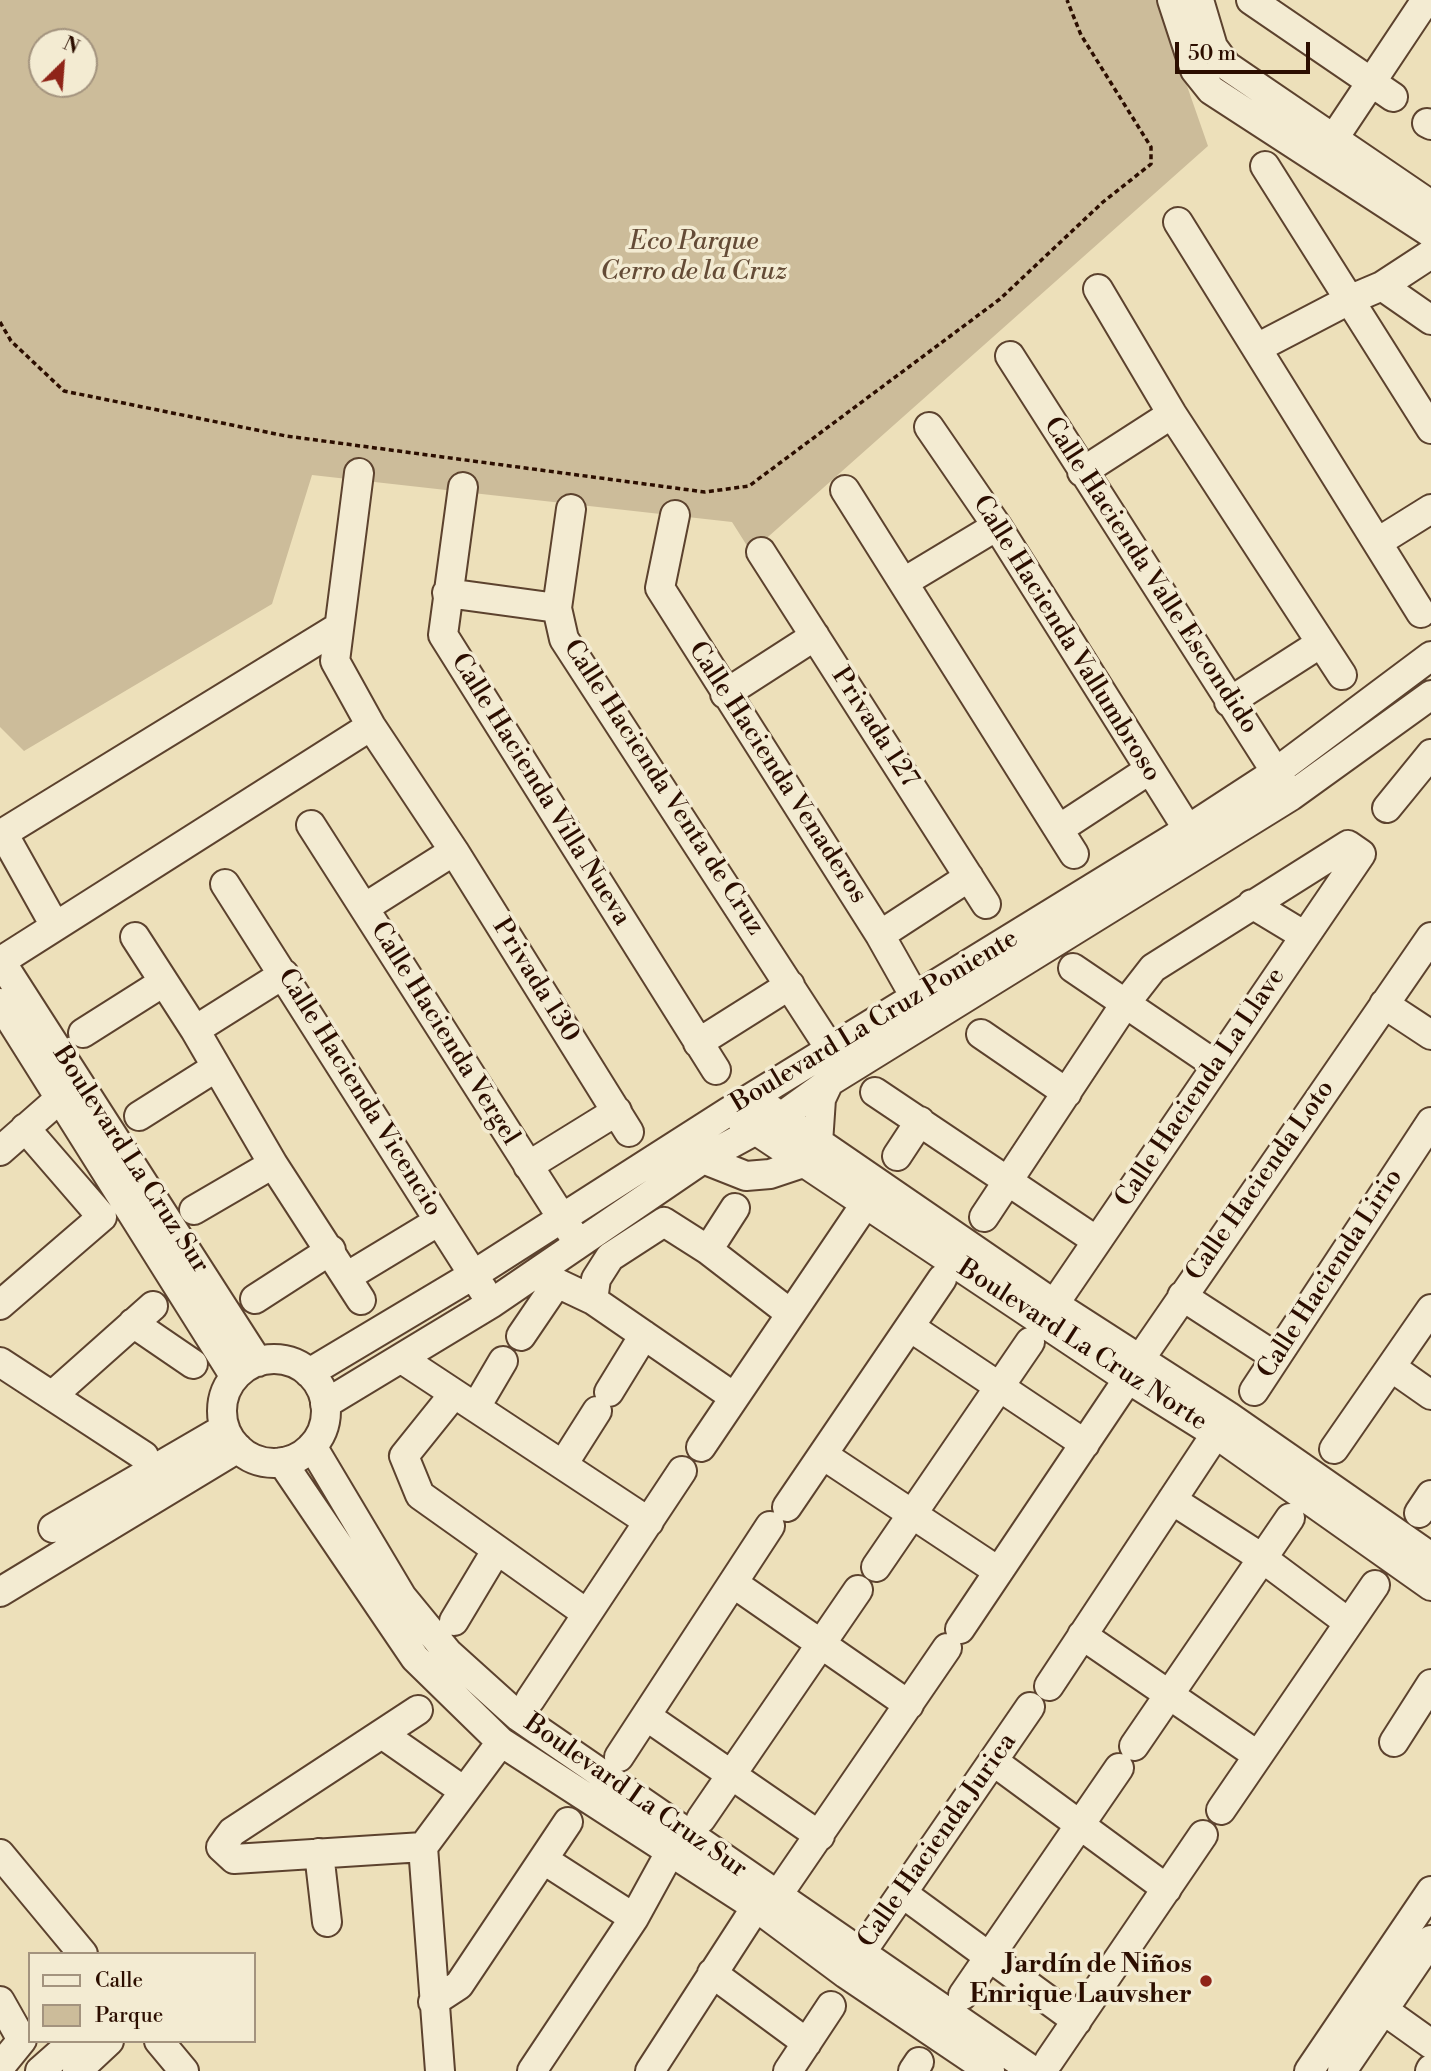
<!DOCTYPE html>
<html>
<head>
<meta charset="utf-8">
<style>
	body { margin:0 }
	#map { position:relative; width:1431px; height:2071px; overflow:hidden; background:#ede0ba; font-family:"Libre Bodoni",serif }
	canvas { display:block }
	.legend { position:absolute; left:28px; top:1952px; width:228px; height:91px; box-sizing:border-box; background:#f3ebd2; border:2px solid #a3937e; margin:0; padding:9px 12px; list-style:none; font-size:21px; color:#2c0e00 }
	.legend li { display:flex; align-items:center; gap:14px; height:35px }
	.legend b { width:35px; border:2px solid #a3937e }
	.north { position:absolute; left:28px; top:28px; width:70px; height:70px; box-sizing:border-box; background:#f3ebd2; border:2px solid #a3937e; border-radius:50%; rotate:25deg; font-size:19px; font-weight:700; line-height:28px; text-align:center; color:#2c0e00 }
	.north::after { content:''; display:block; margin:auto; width:24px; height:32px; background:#8f2418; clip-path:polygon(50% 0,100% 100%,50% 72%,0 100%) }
	.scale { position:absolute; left:1175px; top:42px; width:135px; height:32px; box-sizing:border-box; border:4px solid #2c0e00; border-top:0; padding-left:9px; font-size:21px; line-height:24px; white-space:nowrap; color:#2c0e00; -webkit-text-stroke:5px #f3ebd2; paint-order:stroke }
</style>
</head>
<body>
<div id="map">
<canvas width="1431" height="2071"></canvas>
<ul class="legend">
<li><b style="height:9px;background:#f3ebd2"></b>Calle</li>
<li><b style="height:19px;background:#ccbc9a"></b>Parque</li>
</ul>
<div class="north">N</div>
<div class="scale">50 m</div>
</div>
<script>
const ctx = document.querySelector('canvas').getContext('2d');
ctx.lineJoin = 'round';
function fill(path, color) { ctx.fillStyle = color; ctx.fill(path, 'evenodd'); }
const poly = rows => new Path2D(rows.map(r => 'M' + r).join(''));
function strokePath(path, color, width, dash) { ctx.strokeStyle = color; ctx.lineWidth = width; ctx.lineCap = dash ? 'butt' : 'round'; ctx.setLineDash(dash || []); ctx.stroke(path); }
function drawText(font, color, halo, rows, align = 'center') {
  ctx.font = font + ' "Libre Bodoni",serif'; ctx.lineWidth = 7; ctx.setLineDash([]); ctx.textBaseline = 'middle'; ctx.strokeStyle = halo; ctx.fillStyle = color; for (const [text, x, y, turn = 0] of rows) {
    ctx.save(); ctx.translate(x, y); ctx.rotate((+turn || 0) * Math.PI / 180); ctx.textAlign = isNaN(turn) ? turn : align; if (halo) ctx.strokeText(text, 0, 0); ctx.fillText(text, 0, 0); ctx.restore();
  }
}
fill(poly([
	[0,0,1157,0,1208,146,751,552,732,522,312,475,272,604,24,751,0,727],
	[42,42,84,42,84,84,42,84]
]), '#ccbc9a');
const minor = poly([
	[1172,0,1195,70,1211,90,1431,233],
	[1199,0,1213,47,1227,66,1431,205],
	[1251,0,1393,97],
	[1427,123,1431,125],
	[1324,153,1426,0],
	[1265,166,1431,429],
	[1178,222,1421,613],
	[1382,286,1431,320],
	[1098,289,1172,414,1342,675],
	[1257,348,1349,300,1382,286,1431,254],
	[1010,356,1286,788],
	[929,427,997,526,1197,844],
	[1082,472,1172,414],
	[359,473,335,661,371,726,454,851,629,1132],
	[463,487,443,635,716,1070],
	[845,490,1074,854],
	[571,509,557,608,564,639,831,1050],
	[675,515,660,588,880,935,924,1013],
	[1378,542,1431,509],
	[761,552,986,904],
	[904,582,997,526],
	[447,593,557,608],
	[725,694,815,636],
	[1229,702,1321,643],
	[1387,808,1431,754],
	[311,825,571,1232],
	[1059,829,1149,770],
	[3,833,55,926],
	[0,835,339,627],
	[225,884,483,1290],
	[1252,904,1305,936],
	[364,908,454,851],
	[880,935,969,877],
	[135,937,195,1030,273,1164,361,1300],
	[0,960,258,1362],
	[1,961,371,726],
	[1073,968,1216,1065],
	[0,1003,235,1377],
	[1384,1004,1431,1035],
	[195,1030,284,974],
	[83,1033,162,983],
	[981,1034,1067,1093],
	[698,1043,790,985],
	[875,1092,1097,1241],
	[767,1107,1054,1304,1228,1416,1431,1557],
	[139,1116,215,1068],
	[742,1121,1128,1379,1216,1434,1431,1586],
	[0,1151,74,1086],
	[897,1156,920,1121],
	[703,1159,746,1176,770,1174,803,1163,818,1143,821,1099,829,1082],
	[528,1166,617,1111],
	[194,1210,273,1164],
	[984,1217,1125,1004,1153,968,1348,845,1361,854,1042,1322],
	[708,1250,735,1208],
	[348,1276,439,1221],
	[1182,1296,1276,1357],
	[255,1299,331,1250],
	[593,1300,596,1279,610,1257,664,1222,708,1250,791,1314],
	[0,1305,102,1217,25,1128],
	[133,1323,193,1364],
	[910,1327,1085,1444],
	[521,1336,557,1283,593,1300,734,1397],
	[402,1359,649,1522],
	[1140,1359,1431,937],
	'222 1411a52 52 0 1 1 104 0a52 52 0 1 1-104 0Z',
	[0,1362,144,1456],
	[1391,1367,1431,1395],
	[309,1373,473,1275,728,1112,1187,830,1276,772,1431,656],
	[1254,1391,1431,1122],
	[609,1392,644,1335],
	[53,1395,153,1306],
	[453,1395,404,1456,420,1495,586,1613],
	[325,1404,492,1303,703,1159,782,1116,829,1082,1291,796,1431,695],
	[476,1407,503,1361],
	[312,1446,402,1597,448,1653,519,1717,1033,2071],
	[701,1447,866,1203],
	[1334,1449,1431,1309],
	[823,1455,998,1571],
	[282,1462,415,1658,501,1742,756,1907,846,1974,990,2071],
	[564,1463,597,1411],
	[1172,1500,1262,1558,1349,1623],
	[787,1507,942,1279],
	[1419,1513,1431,1495],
	[53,1528,225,1428],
	[876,1567,1030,1342],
	[733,1583,909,1705],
	[0,1592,238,1448],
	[454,1621,496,1551],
	[960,1629,1128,1379],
	[1082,1635,1257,1755],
	[1049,1686,1225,1420],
	[530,1700,682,1471],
	[418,1710,232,1832,221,1847,234,1859,423,1847],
	[646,1716,820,1836],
	[382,1734,464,1791],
	[1394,1742,1431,1684],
	[1134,1746,1290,1518],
	[619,1757,770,1526],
	[993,1761,1167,1889],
	[1221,1810,1375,1585],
	[701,1819,858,1590],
	[423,1847,440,2071],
	[423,1847,501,1742],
	[319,1853,327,1922],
	[0,1854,83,1954],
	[544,1860,634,1918],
	[902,1893,1077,2021],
	[777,1896,947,1648],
	[850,1969,1030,1707],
	[712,1973,807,2043],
	[963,1995,1119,1768],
	[1368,1999,1431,2044],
	[0,2001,22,2040,0,2067],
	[433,2002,459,1985,568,1822],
	[159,2041,184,2071],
	[1049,2061,1203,1835],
	[40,2071,74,2041],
	[77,2071,109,2041],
	[532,2071,634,1918,679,1836],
	[650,2071,756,1907],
	[788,2071,831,2006],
	[913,2071,919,2062],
	[1309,2071,1431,1891],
	[1342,2071,1431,1940],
	[1430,2071,1431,2069]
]);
strokePath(minor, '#5c422e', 32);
strokePath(poly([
	[0,322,11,341,64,391,286,436,705,492,749,486,1000,299,1103,202,1151,164,1151,147,1081,35,1067,0]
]), '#2c0e00', 3.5, [5, 3.5]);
strokePath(minor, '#f3ebd2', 28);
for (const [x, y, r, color] of [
	[1206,1981,7,"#8f2418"]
]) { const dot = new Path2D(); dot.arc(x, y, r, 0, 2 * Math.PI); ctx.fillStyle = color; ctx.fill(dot); strokePath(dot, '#f3ebd2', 2.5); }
drawText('italic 26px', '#644b36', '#f3ebd2', [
	["Eco Parque",694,243],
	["Cerro de la Cruz",694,273]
]);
drawText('26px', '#2c0e00', '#f3ebd2', [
	["Calle Hacienda Valle Escondido",1150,576,57],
	["Calle Hacienda Vallumbroso",1066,639,58],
	["Privada 127",874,728,57],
	["Calle Hacienda Venaderos",777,773,57],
	["Calle Hacienda Venta de Cruz",663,788,57],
	["Calle Hacienda Villa Nueva",540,790,58],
	["Privada 130",535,981,58],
	["Boulevard La Cruz Poniente",875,1022,-31],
	["Calle Hacienda Vergel",444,1034,58],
	["Calle Hacienda La Llave",1201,1088,-56],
	["Calle Hacienda Vicencio",359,1093,58],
	["Boulevard La Cruz Sur",130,1160,57],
	["Calle Hacienda Loto",1261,1181,-55],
	["Calle Hacienda Lirio",1331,1274,-57],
	["Boulevard La Cruz Norte",1082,1346,33],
	["Boulevard La Cruz Sur",635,1797,35],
	["Calle Hacienda Jurica",938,1841,-55]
]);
drawText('bold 26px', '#2c0e00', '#f3ebd2', [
	["Jardín de Niños",1192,1966],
	["Enrique Lauvsher",1192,1996]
], 'right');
</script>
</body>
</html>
